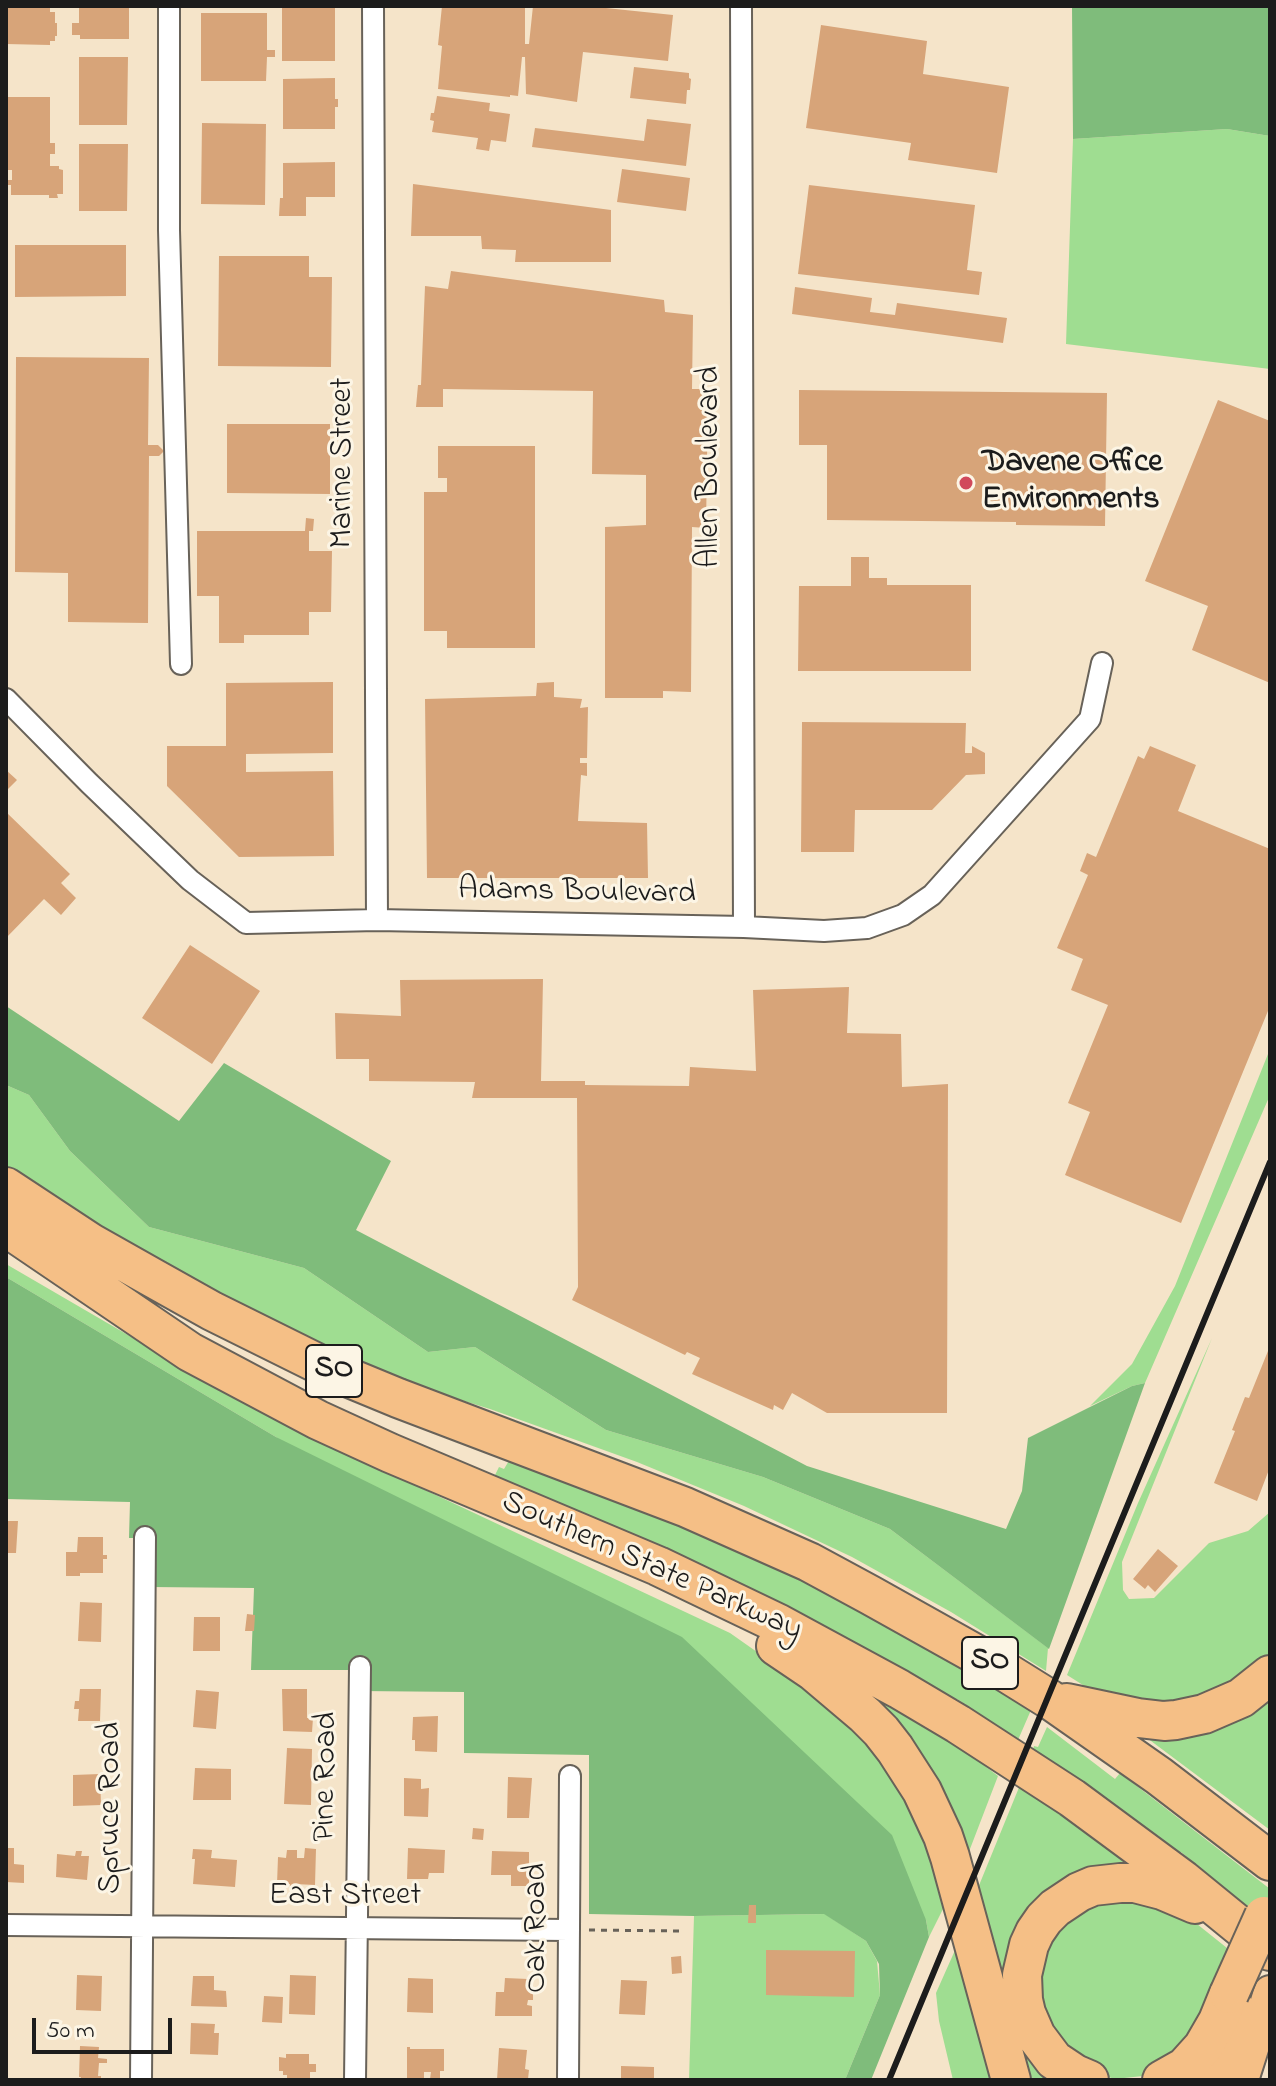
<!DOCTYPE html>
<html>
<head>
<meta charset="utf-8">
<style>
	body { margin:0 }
	#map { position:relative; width:1276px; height:2086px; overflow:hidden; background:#f5e4c9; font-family:"Indie Flower",sans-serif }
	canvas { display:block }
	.frame { position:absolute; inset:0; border:8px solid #1c1c1c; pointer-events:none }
	.scale { position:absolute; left:32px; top:2018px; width:140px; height:36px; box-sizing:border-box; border:4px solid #1c1c1c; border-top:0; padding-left:10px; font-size:24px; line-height:28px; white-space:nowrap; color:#1c1c1c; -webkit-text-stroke:6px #fcf5e5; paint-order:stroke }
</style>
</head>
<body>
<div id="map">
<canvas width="1276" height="2086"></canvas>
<div class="frame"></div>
<div class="scale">50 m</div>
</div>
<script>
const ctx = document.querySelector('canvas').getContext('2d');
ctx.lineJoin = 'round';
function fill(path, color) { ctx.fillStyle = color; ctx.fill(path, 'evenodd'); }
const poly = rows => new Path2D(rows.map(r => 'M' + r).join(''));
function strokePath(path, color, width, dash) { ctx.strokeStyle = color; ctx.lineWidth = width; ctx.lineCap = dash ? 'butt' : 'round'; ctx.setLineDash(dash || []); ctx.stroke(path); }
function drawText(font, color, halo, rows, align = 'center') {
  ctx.font = font + ' "Indie Flower",sans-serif'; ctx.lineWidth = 6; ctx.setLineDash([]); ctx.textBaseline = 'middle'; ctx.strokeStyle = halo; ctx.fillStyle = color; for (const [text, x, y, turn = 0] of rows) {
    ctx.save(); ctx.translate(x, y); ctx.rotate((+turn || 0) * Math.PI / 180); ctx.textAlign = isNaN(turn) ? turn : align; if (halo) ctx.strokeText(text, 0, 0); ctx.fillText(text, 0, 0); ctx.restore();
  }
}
fill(poly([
	[1227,129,1270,136,1270,369,1066,344,1073,139],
	[1270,1049,1270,1095,1145,1383,1132,1386,1090,1406,1132,1364,1175,1286],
	[6,1085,29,1095,70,1151,149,1227,304,1268,428,1352,475,1347,606,1430,763,1477,890,1529,1048,1648,1046,1671,951,1612,852,1557,744,1506,637,1462,490,1409,370,1372,175,1277,6,1170],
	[6,1264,164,1356,295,1429,730,1633,811,1690,846,1717,893,1770,927,1838,948,1899,929,1937,926,1920,276,1437,6,1277],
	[1212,1338,1122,1562,1123,1590,1129,1599,1154,1598,1209,1543,1248,1531,1270,1512,1270,1657,1234,1691,1188,1708,1094,1692,1067,1675,1138,1503],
	[510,1459,703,1534,826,1591,891,1627,1031,1710,1018,1740,957,1699,949,1702,494,1477,499,1467,504,1469],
	[1270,1686,1270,1830,1147,1738],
	[859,1693,905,1714,977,1760,998,1776,960,1875],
	[1047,1727,1115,1779,1120,1773,1270,1889,1270,1929,1242,1903,1181,1852,1176,1858,1032,1753,1034,1746,1038,1747],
	[1020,1785,1140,1873,1023,1933,1061,2080,1018,2080,971,1905],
	[1108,1891,1187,1916,1232,1952,1182,2051,1152,2075,1115,2079,1082,2069,1056,2051,1031,1960,1042,1937],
	[825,1914,866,1941,877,1961,880,1995,845,2080,689,2080,694,1916],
	[960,1939,999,2080,953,2080,939,2021,936,1993]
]), '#9fdd91');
fill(poly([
	[1072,6,1270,6,1270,136,1227,129,1073,139],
	[6,1006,179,1121,224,1063,391,1161,356,1230,807,1466,1006,1529,1022,1491,1028,1438,1132,1386,1145,1383,1049,1649,890,1529,763,1477,606,1430,475,1347,428,1352,304,1268,149,1227,70,1151,29,1095,6,1085],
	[6,1277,276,1437,682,1637,892,1835,926,1920,929,1937,871,2080,845,2080,880,1995,879,1964,866,1941,824,1914,694,1916,589,1914,589,1755,464,1753,464,1692,360,1691,359,1670,251,1670,254,1588,150,1587,147,1538,129,1538,130,1502,6,1499]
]), '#7fbc7b');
fill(poly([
	[6,6,50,6,50,12,55,12,55,23,57,23,57,36,55,36,55,41,50,41,50,45,6,44],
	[79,6,129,6,129,39,80,39,80,35,72,35,72,23,79,23],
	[282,6,335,6,335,61,282,61],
	[442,6,525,6,525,44,529,44,533,6,606,6,606,8,673,15,668,61,583,52,577,102,526,94,525,57,522,57,518,96,510,95,510,97,438,89,442,46,438,45],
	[201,13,267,13,267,50,275,50,275,57,267,57,266,81,201,81],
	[821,25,927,41,923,74,1009,87,997,173,908,160,911,143,806,128],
	[79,57,128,57,127,125,79,125],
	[634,67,689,73,689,78,691,79,690,90,687,90,686,104,630,98],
	[335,78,335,99,338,99,338,107,335,107,335,129,283,129,283,79],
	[437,96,490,103,489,111,510,114,506,142,491,140,489,151,476,149,478,138,432,132,434,121,430,120,431,113,434,113],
	[6,97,50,97,50,143,55,143,55,154,50,154,50,166,59,166,59,169,63,170,63,194,57,194,58,198,49,198,49,195,11,195,11,185,8,185,8,180,12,180,12,170,6,170],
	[647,119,691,124,686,166,532,147,535,128,644,141],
	[202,123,266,124,265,205,201,204],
	[79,144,128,144,127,211,79,211],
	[335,162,335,197,306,197,306,216,279,216,280,198,283,198,283,163],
	[622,169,690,178,686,211,617,202],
	[413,184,611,210,611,262,515,262,516,250,482,249,481,236,411,236],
	[809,185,975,205,967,270,982,272,979,295,798,274],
	[15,245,126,245,126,296,15,297],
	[219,256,309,256,309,277,332,277,331,367,218,366],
	[451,271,664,300,665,312,693,315,692,389,708,389,706,528,692,527,691,692,663,691,663,698,605,698,605,527,646,525,646,475,592,474,593,391,443,389,443,407,416,407,418,385,421,385,425,286,448,289],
	[795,287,872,298,870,312,895,315,897,303,1007,318,1003,343,792,314],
	[16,357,149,358,148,445,158,445,164,451,159,456,149,456,148,623,68,622,68,573,15,572],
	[799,390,1107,393,1105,526,1016,525,1016,522,827,520,827,445,799,445],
	[1218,400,1270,421,1270,683,1192,650,1208,606,1145,581],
	[227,424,330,424,330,494,227,493],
	[438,446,535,446,535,648,447,648,447,631,424,631,424,492,447,492,447,478,438,478],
	[306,518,314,519,313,531,309,531,309,551,332,551,331,612,309,612,309,635,244,635,244,643,219,643,219,596,197,596,197,531,305,531],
	[851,557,869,557,869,578,887,578,887,585,971,585,971,671,798,671,799,586,851,586],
	[333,682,333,753,246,754,246,772,333,771,334,856,239,857,167,786,167,746,226,746,226,683],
	[554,682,554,697,582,699,580,708,588,707,587,758,580,758,580,763,587,763,587,776,581,775,578,821,647,823,648,878,427,878,425,699,536,696,537,683],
	[802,722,966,723,965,753,972,753,972,746,985,753,985,774,966,775,932,810,855,810,854,852,801,852],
	[1150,746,1196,765,1178,811,1270,849,1270,1006,1181,1223,1065,1175,1090,1112,1068,1103,1108,1005,1071,990,1083,959,1057,948,1088,875,1080,871,1087,853,1096,857,1138,756,1144,759],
	[6,770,17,780,6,791],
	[6,812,70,874,61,883,76,898,61,915,44,899,6,938],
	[190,945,260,991,212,1064,142,1018],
	[543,979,541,1081,585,1081,585,1085,689,1086,690,1067,756,1071,753,990,849,987,847,1033,901,1034,902,1087,948,1084,947,1413,827,1413,792,1393,783,1410,774,1405,773,1410,692,1374,700,1358,687,1352,685,1355,572,1300,578,1287,577,1098,472,1098,475,1082,369,1081,369,1059,336,1059,335,1013,401,1016,400,980],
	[1270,1346,1270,1467,1257,1501,1214,1483,1235,1431,1232,1430,1245,1397,1249,1398],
	[6,1521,18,1521,16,1553,6,1553],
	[78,1537,103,1537,103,1555,107,1555,107,1559,103,1559,103,1573,80,1573,80,1576,66,1576,66,1552,77,1552],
	[1158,1549,1178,1566,1155,1592,1148,1585,1145,1589,1133,1579],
	[80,1602,102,1603,101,1642,78,1641],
	[247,1614,255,1615,254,1631,245,1631],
	[194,1617,220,1617,220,1651,193,1651],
	[80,1689,101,1689,100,1721,78,1721,79,1709,74,1709,75,1701,79,1701],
	[282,1689,307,1689,307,1718,313,1718,312,1732,283,1731],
	[196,1690,219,1692,216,1729,193,1727],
	[438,1716,437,1752,415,1751,415,1740,412,1740,413,1717],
	[287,1748,312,1749,311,1805,284,1804],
	[195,1768,231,1769,231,1800,193,1800],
	[100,1774,101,1805,73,1806,73,1775],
	[508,1777,532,1778,529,1818,507,1818],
	[404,1778,421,1779,421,1789,429,1788,428,1817,404,1816],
	[473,1828,484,1829,483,1840,472,1839],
	[6,1848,14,1848,14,1864,24,1865,24,1883,6,1882],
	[305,1848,316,1849,315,1885,295,1884,295,1890,290,1890,290,1884,277,1884,278,1857,286,1858,287,1850,297,1850,297,1858,304,1858],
	[408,1848,445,1850,444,1873,429,1873,428,1879,407,1879],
	[193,1849,212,1850,211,1858,237,1860,235,1887,193,1884,195,1859,192,1859],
	[76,1851,82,1851,81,1856,89,1856,87,1880,56,1877,57,1854,75,1856],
	[492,1851,529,1852,529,1886,511,1886,511,1875,491,1875],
	[749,1905,756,1905,756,1923,748,1923],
	[766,1950,855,1951,854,1997,766,1995],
	[681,1956,682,1973,672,1974,671,1957],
	[77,1975,102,1976,101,2011,76,2010],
	[290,1975,316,1976,315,2015,289,2014],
	[193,1976,214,1976,214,1990,226,1991,227,2007,191,2006],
	[408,1978,433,1979,433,2013,407,2012],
	[505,1978,528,1979,528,1990,533,1990,533,2000,528,2000,527,2005,532,2006,532,2016,495,2016,496,1992,504,1992],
	[621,1980,647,1981,645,2015,619,2014],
	[264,1996,283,1997,282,2023,262,2022],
	[191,2023,215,2024,214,2033,219,2033,218,2055,190,2054],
	[80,2046,99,2047,98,2058,107,2059,107,2063,99,2063,98,2076,101,2076,101,2080,80,2080,81,2077,79,2077],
	[407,2047,410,2047,410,2049,444,2049,444,2071,440,2071,440,2080,430,2079,431,2072,424,2072,424,2080,407,2080],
	[499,2048,527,2050,525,2069,529,2070,528,2079,497,2080],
	[286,2054,309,2054,309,2064,316,2064,316,2072,310,2072,310,2080,287,2080,287,2075,283,2075,283,2071,279,2071,279,2057,286,2058],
	[621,2066,654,2067,654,2080,621,2080]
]), '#d7a479');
const minor = poly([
	[169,6,169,230,181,664],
	[373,6,377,920],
	[741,6,744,927],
	[6,699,89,783,190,880,246,923,377,920,744,927,824,931,867,928,903,915,932,895,1090,719,1102,663],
	[6,1925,569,1930],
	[141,2080,145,1537],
	[355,2080,360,1667],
	[568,2080,570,1776]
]);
const primary = poly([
	[1213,2080,1238,2008],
	[1242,2080,1270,1992]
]);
const motorway = poly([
	[6,1187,91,1243,153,1278,212,1311,335,1372,398,1398,685,1507,809,1562,870,1595,988,1661,1049,1699,1159,1776,1270,1861],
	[6,1227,190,1352,318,1420,390,1453,658,1566,779,1624,899,1689,958,1724,1072,1798,1183,1880,1270,1951],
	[776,1646,813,1671,865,1715,881,1731,895,1749,922,1791,943,1836,950,1857,1011,2080],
	[1067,1703,1138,1718,1164,1721,1176,1720,1204,1714,1241,1698,1270,1675],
	[1089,2080,1075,2074,1054,2060,1036,2036,1026,2013,1023,2000,1022,1975,1029,1945,1035,1932,1044,1919,1055,1908,1079,1892,1093,1886,1120,1883,1135,1883,1162,1890,1195,1904],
	[1162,2080,1185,2067,1203,2047,1218,2021,1229,1994]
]);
strokePath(minor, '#686259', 24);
strokePath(primary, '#686259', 36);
strokePath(motorway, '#686259', 42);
strokePath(poly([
	[589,1930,683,1931]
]), '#686259', 3, [6, 6]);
strokePath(minor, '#fff', 20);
strokePath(primary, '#f5bf86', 32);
strokePath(motorway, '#f5bf86', 38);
strokePath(poly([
	[889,2080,1270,1162]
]), '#1c1c1c', 6);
const motorwayBridge = poly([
	[1229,1994,1264,1916]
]);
strokePath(motorwayBridge, '#686259', 42, []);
strokePath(motorwayBridge, '#f5bf86', 38);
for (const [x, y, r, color] of [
	[966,483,8,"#d1495b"]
]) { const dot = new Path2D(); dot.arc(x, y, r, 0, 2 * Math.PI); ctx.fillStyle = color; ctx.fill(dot); strokePath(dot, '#fcf5e5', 3); }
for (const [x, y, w] of [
	[334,1371,56],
	[990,1663,56]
]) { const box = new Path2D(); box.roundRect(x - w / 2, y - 26, w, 52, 6); ctx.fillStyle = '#fcf5e5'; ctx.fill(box); strokePath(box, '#1c1c1c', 2); }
drawText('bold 30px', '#1c1c1c', null, [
	["SO",334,1371],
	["SO",990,1663]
]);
drawText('32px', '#1c1c1c', '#fcf5e5', [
	["Marine Street",345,463,-90],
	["Allen Boulevard",712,467,-90],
	["Adams Boulevard",577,894,1],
	["Southern State Parkway",651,1568,24],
	["Pine Road",328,1777,-89],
	["Spruce Road",113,1808,-90],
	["East Street",345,1898],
	["Oak Road",539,1928,-90]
]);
drawText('bold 32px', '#1c1c1c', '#fcf5e5', [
	["Davene Office",982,465],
	["Environments",982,502]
], 'left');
</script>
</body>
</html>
